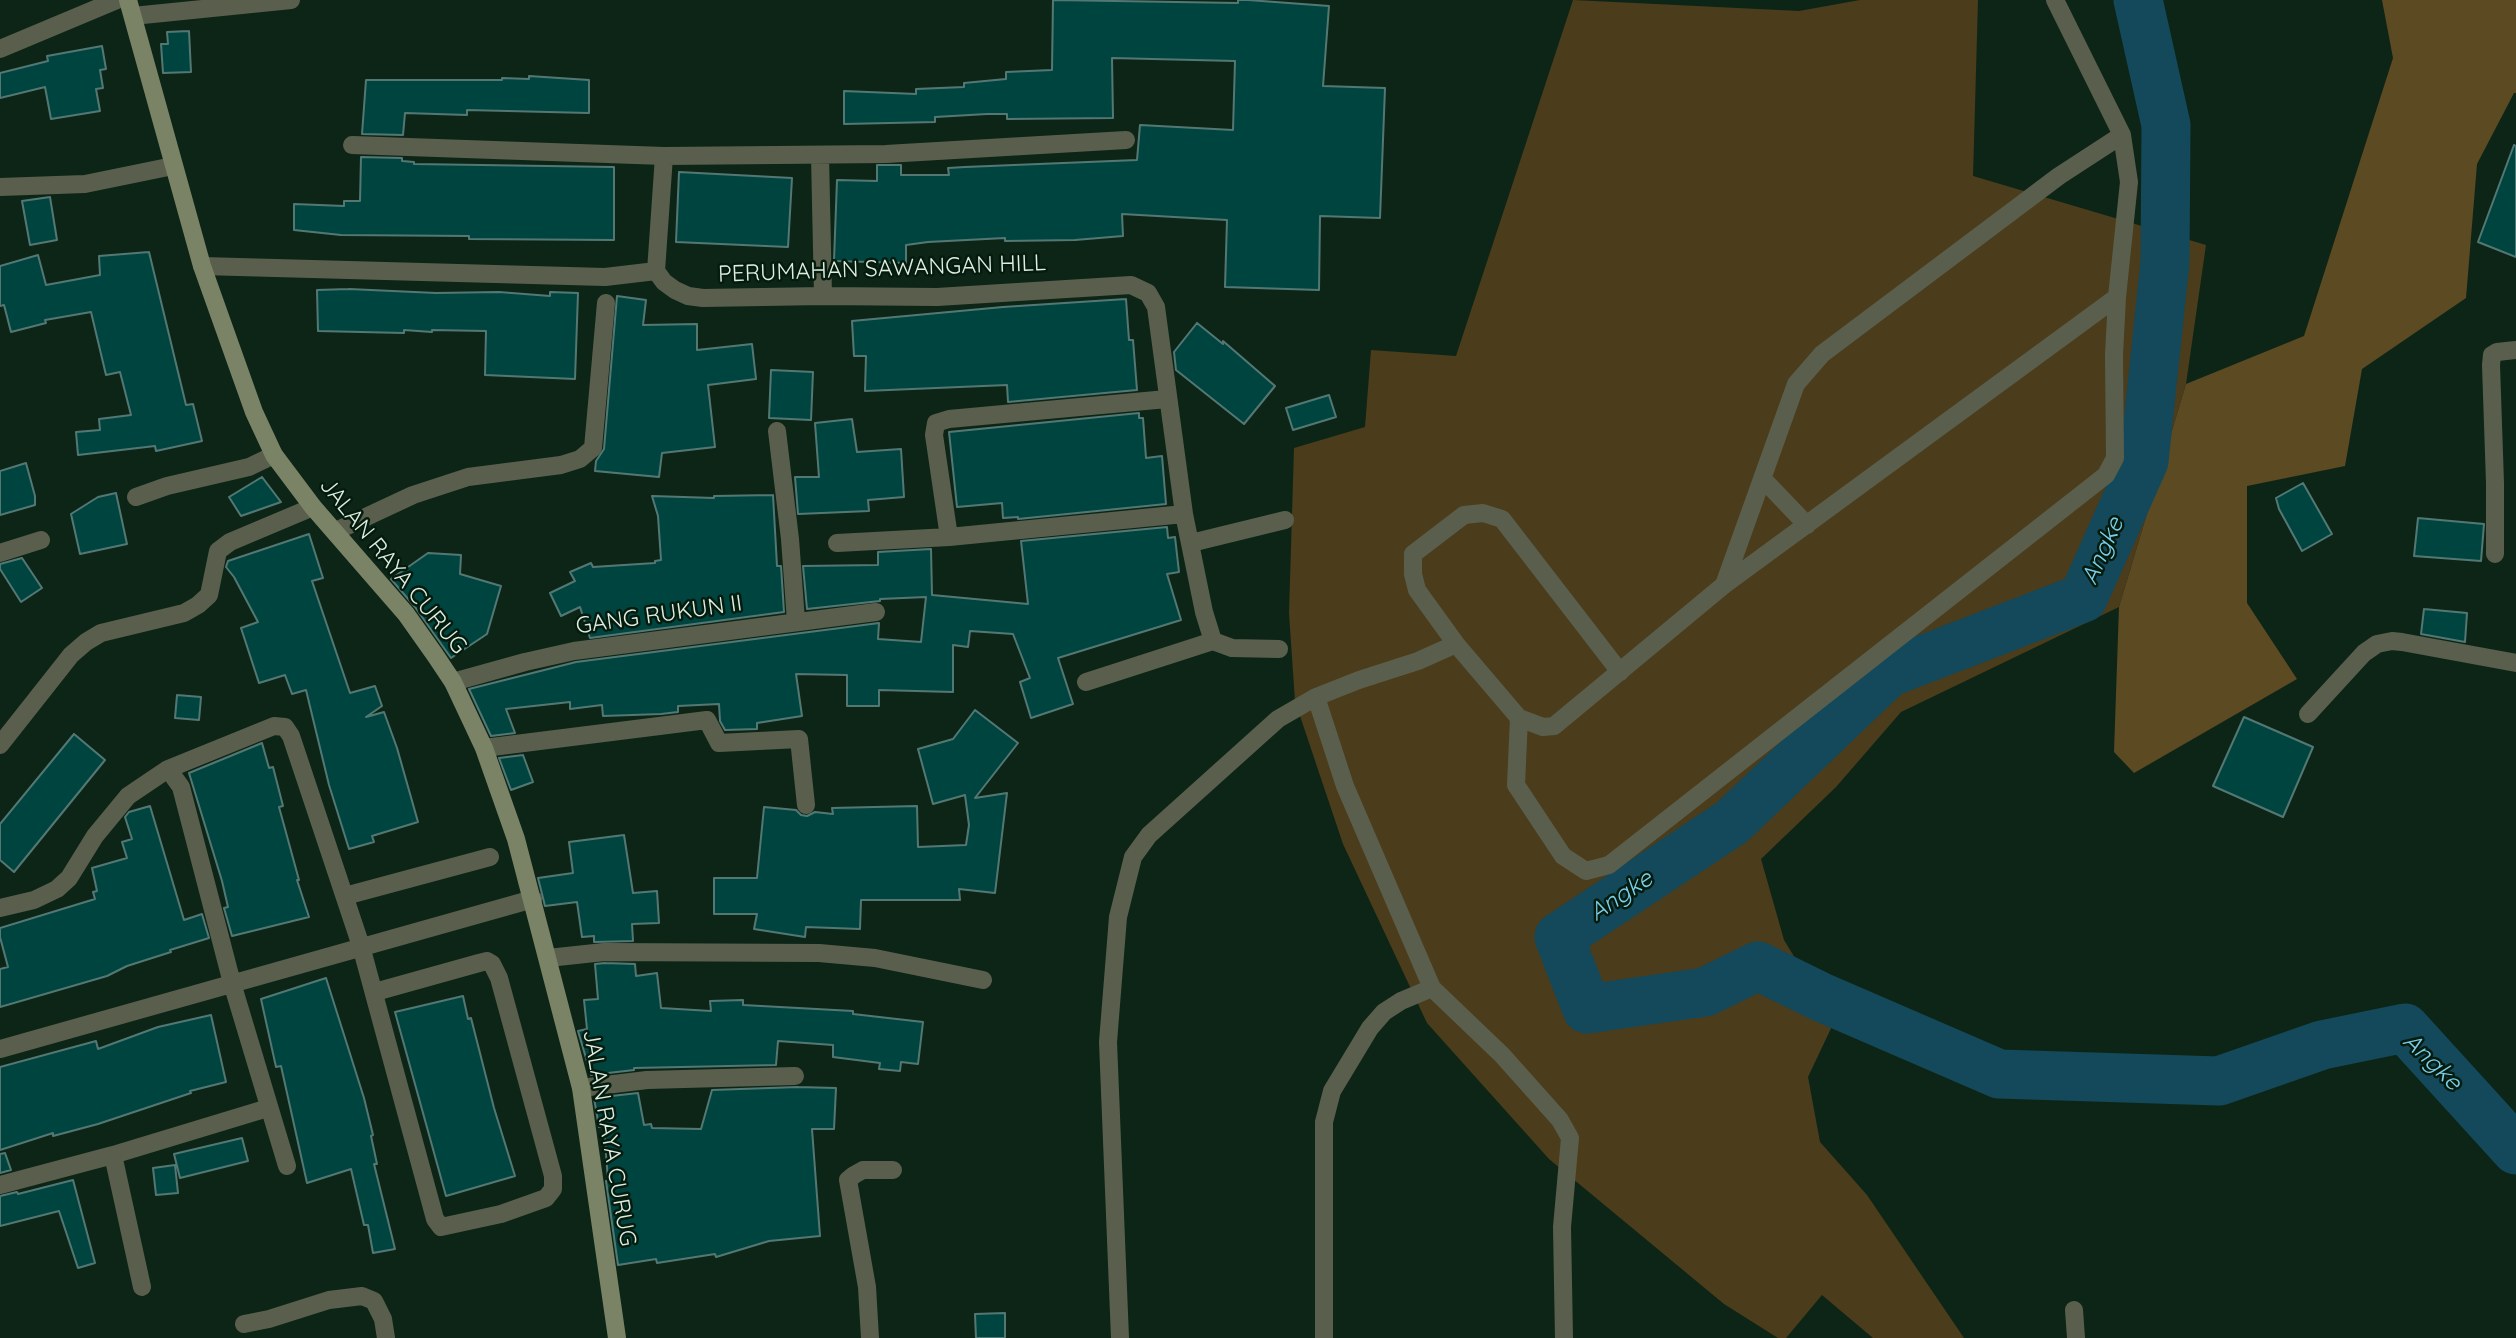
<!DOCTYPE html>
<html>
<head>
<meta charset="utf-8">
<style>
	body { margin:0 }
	canvas { display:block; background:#0d2516 }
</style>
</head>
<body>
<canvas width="2516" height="1338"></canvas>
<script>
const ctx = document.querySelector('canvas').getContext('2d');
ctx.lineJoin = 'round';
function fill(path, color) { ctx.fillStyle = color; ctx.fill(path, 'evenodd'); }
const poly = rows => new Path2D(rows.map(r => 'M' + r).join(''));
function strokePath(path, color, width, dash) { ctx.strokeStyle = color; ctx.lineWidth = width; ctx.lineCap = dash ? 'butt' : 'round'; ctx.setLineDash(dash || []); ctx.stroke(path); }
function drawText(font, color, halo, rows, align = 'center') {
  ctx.font = font + ' Quicksand,sans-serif'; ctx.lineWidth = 5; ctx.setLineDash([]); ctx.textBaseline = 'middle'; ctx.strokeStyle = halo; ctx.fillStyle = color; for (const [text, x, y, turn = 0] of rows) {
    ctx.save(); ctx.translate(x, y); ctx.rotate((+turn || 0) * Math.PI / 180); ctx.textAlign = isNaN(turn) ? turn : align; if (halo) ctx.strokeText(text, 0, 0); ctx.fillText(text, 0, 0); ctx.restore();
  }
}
fill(poly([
	[1573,0,1799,11,1860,0,1978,0,1973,176,2206,245,2186,384,2119,607,1901,712,1836,787,1761,859,1784,940,1834,1022,1808,1077,1820,1142,1867,1195,1964,1338,1873,1338,1822,1295,1786,1338,1778,1338,1724,1304,1549,1159,1427,1023,1343,844,1295,701,1289,613,1294,448,1365,427,1371,350,1456,356]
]), '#4b3c1b');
fill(poly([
	[2382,0,2516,0,2516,93,2514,93,2477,164,2466,298,2362,369,2345,466,2247,486,2247,603,2297,679,2134,773,2114,752,2119,607,2186,384,2304,336,2393,58]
]), '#5c4a23');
strokePath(poly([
	[2138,0,2166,125,2165,262,2144,461,2083,598,1888,673,1732,822,1559,937,1587,1009,1705,992,1758,966,1821,997,1999,1074,2219,1081,2322,1045,2405,1028,2516,1150]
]), '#13495a', 49);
const building = poly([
	[1053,0,1238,3,1238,0,1248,0,1329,6,1323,86,1385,88,1380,218,1320,216,1319,290,1225,287,1227,220,1122,214,1123,236,1075,240,1005,241,1005,238,928,242,906,245,906,263,834,261,837,180,877,181,877,165,901,165,901,175,949,175,948,168,965,167,1137,160,1140,125,1233,130,1235,61,1112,58,1113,118,1007,119,1007,114,987,114,935,117,935,122,844,124,844,91,916,94,916,89,964,87,964,83,1006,79,1006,72,1052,70,1053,0],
	[189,31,191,72,163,73,161,44,168,44,167,32,189,31],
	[102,46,106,69,100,70,103,88,96,89,100,111,51,119,45,87,0,98,0,73,48,61,47,56,102,46],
	[529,76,589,80,589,113,467,110,467,115,405,113,403,135,362,134,366,80,502,80,502,78,529,79,529,76],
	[2514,145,2516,146,2516,257,2478,242,2514,145],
	[361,157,402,158,402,161,414,162,414,164,614,167,614,240,469,239,469,236,341,235,294,230,294,204,344,206,344,201,360,201,361,157],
	[679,172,792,178,788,247,676,242,679,172],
	[50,197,57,240,30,245,22,201,50,197],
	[149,252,186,405,193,404,202,441,156,451,155,446,78,455,76,432,100,430,99,419,131,415,120,372,106,375,91,312,45,320,46,323,11,332,4,305,0,306,0,266,38,255,46,285,100,275,99,256,149,252],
	[349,289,436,293,499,292,550,296,550,292,578,293,575,379,485,375,486,331,432,330,432,332,404,330,404,333,318,331,317,290,349,289],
	[617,296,646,300,643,325,697,324,697,350,752,344,756,379,708,385,715,447,662,453,659,477,595,471,596,461,604,449,617,296],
	[1126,299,1129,340,1133,340,1137,390,1008,402,1007,385,865,391,866,356,854,356,852,321,1003,307,1126,299],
	[1197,323,1223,344,1223,341,1275,386,1244,424,1176,370,1174,352,1197,323],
	[771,370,813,372,811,420,769,418,771,370],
	[1329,395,1336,417,1293,430,1286,408,1329,395],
	[1139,413,1139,418,1143,418,1146,458,1162,456,1166,504,1018,519,1018,517,1003,518,1002,503,957,507,949,432,1139,413],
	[852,419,857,452,901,449,904,497,868,500,869,511,798,514,795,477,819,477,815,423,852,419],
	[26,463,35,496,35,505,0,515,0,471,26,463],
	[262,477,281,502,241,516,229,497,262,477],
	[2303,483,2332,534,2302,551,2279,509,2276,498,2303,483],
	[116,493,127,544,80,554,71,514,98,497,116,493],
	[773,495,777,566,781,566,784,612,590,638,580,607,561,616,550,593,575,581,570,572,591,563,593,567,655,563,655,561,661,560,658,516,652,496,714,498,714,496,773,495],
	[2418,518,2484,524,2481,561,2414,556,2418,518],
	[1167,527,1168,538,1175,537,1179,572,1167,574,1181,620,1058,658,1073,704,1031,718,1020,682,1030,678,1013,634,970,631,968,647,953,645,953,692,879,690,879,706,847,706,847,675,796,674,802,716,757,723,757,729,725,730,720,721,719,704,678,706,678,712,661,714,603,716,602,705,570,709,570,702,506,709,515,733,491,736,469,689,576,662,879,623,878,639,921,642,926,597,880,599,880,601,807,609,803,566,878,565,878,552,931,549,932,595,1028,604,1021,541,1167,527],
	[309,534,323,578,312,581,350,693,375,686,382,706,366,717,384,712,397,748,418,822,372,836,374,842,349,849,329,785,306,690,292,694,285,675,259,683,241,628,258,622,234,577,226,567,228,561,309,534],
	[428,553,461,555,460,574,501,586,487,634,451,658,415,607,391,579,428,553],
	[22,558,42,588,21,602,0,569,0,564,22,558],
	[2424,609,2467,613,2465,642,2421,634,2424,609],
	[177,695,201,697,199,720,175,718,177,695],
	[975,710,1018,743,975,798,1007,793,995,893,959,889,960,900,861,900,860,929,806,927,805,937,754,929,757,914,714,914,714,878,757,878,764,807,796,810,801,815,807,816,815,812,833,814,832,808,917,806,918,847,966,845,969,825,965,795,933,804,918,749,953,739,975,710],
	[2244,717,2313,747,2283,817,2213,786,2244,717],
	[74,734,105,760,14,872,0,860,0,824,74,734],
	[262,743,269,768,273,767,283,806,279,807,299,880,297,880,309,917,232,936,224,908,228,907,222,881,189,773,262,743],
	[523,755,533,782,511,790,499,758,523,755],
	[150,806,184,920,202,914,209,938,170,950,171,952,127,966,107,976,0,1007,0,969,8,967,0,937,0,928,95,899,93,892,97,891,92,868,127,858,122,842,132,839,125,817,129,812,150,806],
	[624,835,633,893,657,891,659,923,632,924,633,941,594,942,594,936,582,937,577,902,545,906,538,878,573,873,569,842,624,835],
	[605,963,635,964,636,976,657,973,661,1008,711,1011,710,1001,743,1000,743,1005,853,1011,853,1014,923,1022,918,1064,901,1062,900,1071,879,1069,880,1063,833,1057,833,1045,778,1041,776,1065,634,1068,634,1070,591,1075,578,1031,587,1029,584,1000,598,999,595,964,605,963],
	[326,978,364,1098,373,1135,371,1136,377,1164,374,1164,395,1249,373,1253,368,1225,364,1225,351,1169,307,1183,281,1066,276,1067,261,999,326,978],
	[463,996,468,1019,471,1018,494,1108,515,1176,446,1196,395,1012,463,996],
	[211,1015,226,1082,190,1091,191,1093,98,1124,53,1136,53,1133,0,1150,0,1067,96,1041,98,1049,158,1027,211,1015],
	[798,1087,836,1088,834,1129,812,1129,820,1236,769,1241,716,1257,715,1254,657,1263,656,1259,618,1265,606,1181,608,1181,604,1126,599,1127,594,1098,638,1093,644,1125,651,1124,652,1128,701,1129,712,1090,798,1087],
	[242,1138,248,1161,180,1178,174,1154,242,1138],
	[5,1153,11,1170,0,1173,0,1154,5,1153],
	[175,1165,178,1193,156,1195,153,1168,175,1165],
	[73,1180,95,1263,78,1268,59,1211,0,1226,0,1196,17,1192,18,1194,73,1180],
	[1005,1313,1005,1338,976,1338,975,1314,1005,1313]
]);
fill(building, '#004440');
strokePath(building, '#537874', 2);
strokePath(poly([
	[2055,0,2122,135],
	[133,16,291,0],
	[0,49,117,0],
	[352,145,664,156,886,154,1126,140],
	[820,155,823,296],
	[0,187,85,184,173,166],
	[202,266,605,277,656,271,664,282,675,290,688,296,703,298,823,296,937,297,1131,285,1148,293,1156,307,1184,514,1204,612,1213,641,1232,648,1279,649],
	[656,271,664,156],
	[777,431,790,539,796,621],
	[1762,478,1807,525],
	[136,497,167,486,249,467,274,455],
	[336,531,413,495,468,477,561,465,580,459,593,448,606,303],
	[949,537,934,435,936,423,949,419,1167,399],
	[837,543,949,537,1184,514],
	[1191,543,1285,520],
	[0,553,41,540],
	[2495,554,2495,483,2491,365,2492,355,2497,352,2516,350],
	[1456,644,1417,590,1413,574,1413,554,1464,515,1483,513,1502,519,1620,672],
	[453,682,525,662,574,651,876,612],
	[1086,682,1213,641],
	[1316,697,1345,786,1432,988,1502,1055,1560,1120,1570,1138,1562,1227,1564,1338],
	[2308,714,2364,653,2377,644,2392,641,2402,642,2516,663],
	[1519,718,1516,785,1563,856,1586,871,1609,865,2106,475,2115,458,2114,355,2117,297,2129,182,2122,135,2059,176,1822,354,1796,384,1724,585],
	[0,745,71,655,86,642,101,633,184,613,198,605,209,595,218,551,230,542,313,507],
	[484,748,707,720,719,743,799,739,806,805],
	[168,769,274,726,285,727,291,736,361,946,435,1219,441,1227,501,1214,546,1198,553,1189,553,1176,499,978,492,964,487,961,479,963,375,992],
	[345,896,490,857],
	[0,908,34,900,57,889,69,878,95,836,128,796,168,769,181,787,232,983,287,1166],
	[548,958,604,952,819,953,875,958,983,980],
	[0,1049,533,899],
	[581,1088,647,1080,795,1076],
	[113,1155,142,1287],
	[0,1185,113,1155,268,1108],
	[2074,1310,2076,1338],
	[244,1324,269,1319,329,1300,362,1296,374,1301,383,1319,386,1338],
	[870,1338,867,1287,848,1180,854,1175,863,1170,893,1170],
	[1120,1338,1108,1042,1118,917,1133,857,1149,835,1278,719,1316,697,1359,680,1418,661,1456,644,1519,718,1543,727,1554,726,1724,585,2117,297],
	[1324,1338,1324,1122,1332,1091,1370,1028,1384,1012,1401,1001,1432,988]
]), '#5a5f4d', 18);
strokePath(poly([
	[128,0,202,266,254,412,274,455,313,507,406,614,435,655,453,682,484,748,516,839,581,1088,617,1338]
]), '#7b8367', 18);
drawText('23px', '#dfeee3', '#041b0d', [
	["PERUMAHAN SAWANGAN HILL",882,269,-2],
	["JALAN RAYA CURUG",393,566,51],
	["GANG RUKUN II",659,615,-8],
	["JALAN RAYA CURUG",609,1138,80]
]);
drawText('italic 24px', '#7bcfec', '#041b0d', [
	["Angke",2103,551,-66],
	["Angke",1621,896,-34],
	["Angke",2432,1062,44]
]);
</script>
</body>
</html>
